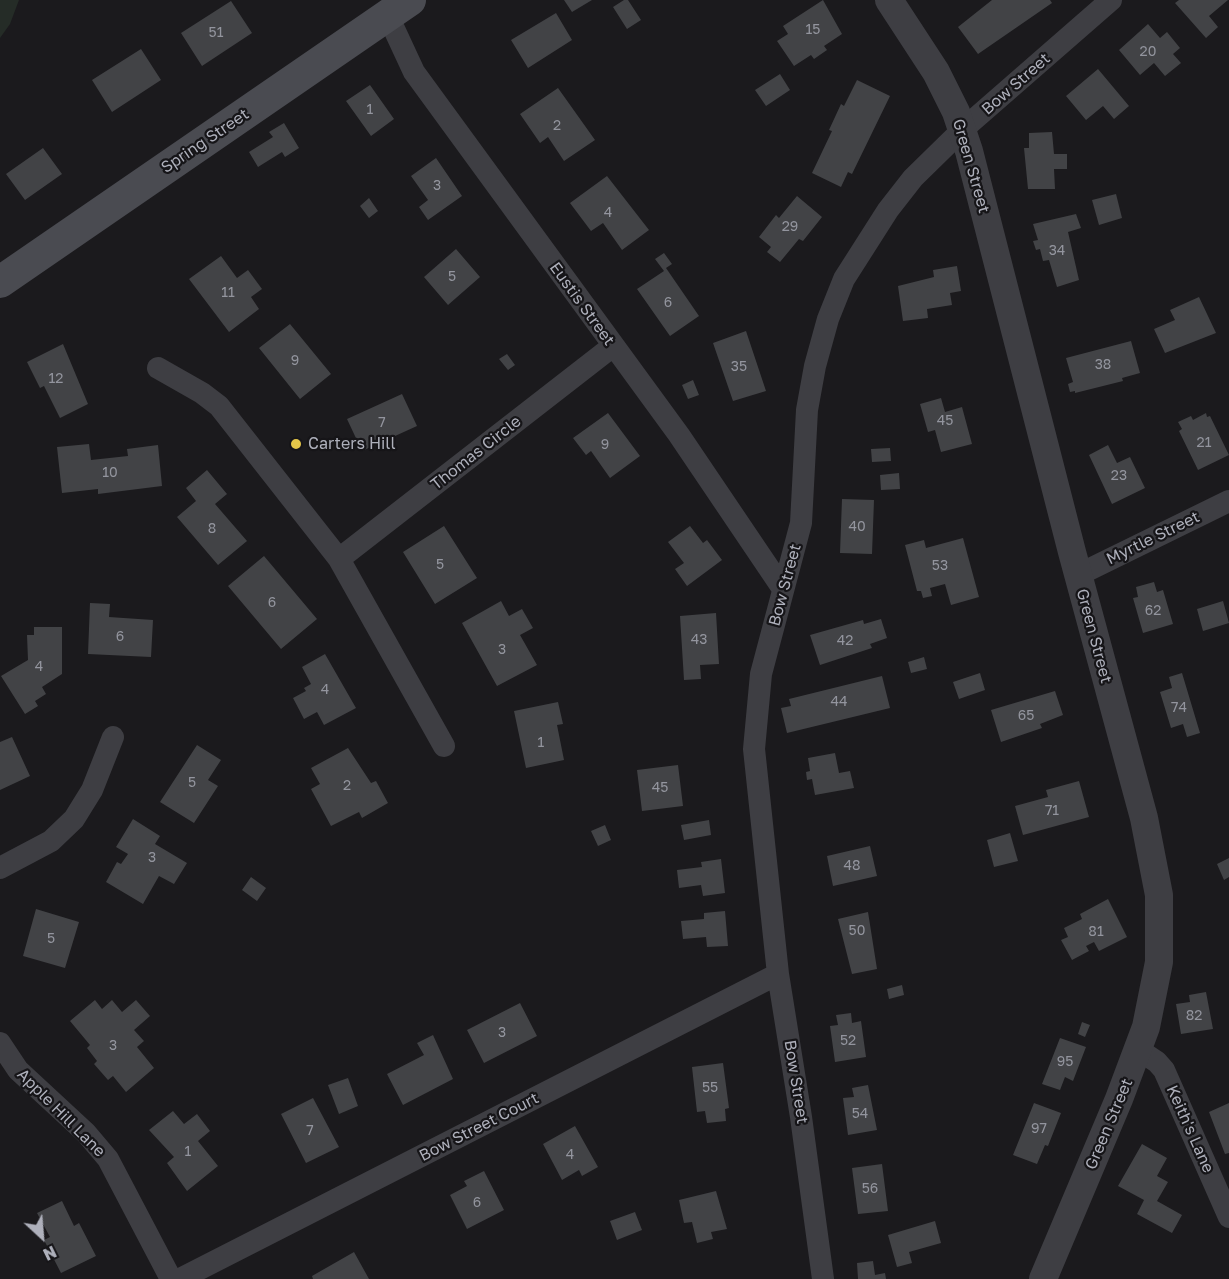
<!DOCTYPE html>
<html>
<head>
<meta charset="utf-8">
<style>
	body { margin:0 }
	#map { position:relative; width:1229px; height:1279px; overflow:hidden; background:#1b1a1d; font-family:"Golos Text",sans-serif }
	canvas { display:block }
	.north { position:absolute; left:12px; top:1207px; width:60px; height:60px; -webkit-text-stroke:4px #161518; paint-order:stroke; rotate:154deg; font-size:16px; font-weight:700; line-height:24px; text-align:center; color:#aeb0bb }
	.north::after { content:''; display:block; margin:auto; width:21px; height:27px; background:#aeb0bb; clip-path:polygon(50% 0,100% 100%,50% 72%,0 100%) }
</style>
</head>
<body>
<div id="map">
<canvas width="1229" height="1279"></canvas>
<div class="north">N</div>
</div>
<script>
const ctx = document.querySelector('canvas').getContext('2d');
ctx.lineJoin = 'round';
function fill(path, color) { ctx.fillStyle = color; ctx.fill(path, 'evenodd'); }
const poly = rows => new Path2D(rows.map(r => 'M' + r).join(''));
function strokePath(path, color, width, dash) { ctx.strokeStyle = color; ctx.lineWidth = width; ctx.lineCap = dash ? 'butt' : 'round'; ctx.setLineDash(dash || []); ctx.stroke(path); }
function drawText(font, color, halo, rows, align = 'center') {
  ctx.font = font + ' "Golos Text",sans-serif'; ctx.lineWidth = 4.5; ctx.setLineDash([]); ctx.textBaseline = 'middle'; ctx.strokeStyle = halo; ctx.fillStyle = color; for (const [text, x, y, turn = 0] of rows) {
    ctx.save(); ctx.translate(x, y); ctx.rotate((+turn || 0) * Math.PI / 180); ctx.textAlign = isNaN(turn) ? turn : align; if (halo) ctx.strokeText(text, 0, 0); ctx.fillText(text, 0, 0); ctx.restore();
  }
}
fill(poly([
	[0,0,19,0,10,24,0,38]
]), '#252c27');
fill(poly([
	[564,0,592,0,572,12],
	[624,0,628,0,641,20,627,29,613,7],
	[823,0,842,34,824,46,827,50,814,59,811,55,794,66,777,41,788,34,783,26],
	[992,0,1050,0,1052,3,978,54,958,27],
	[1179,0,1228,0,1209,16,1218,27,1206,38,1175,3],
	[231,1,252,33,202,66,181,33],
	[556,13,572,40,528,68,511,40],
	[1148,24,1160,38,1167,32,1180,48,1173,54,1181,63,1165,76,1154,63,1140,75,1119,50],
	[141,49,161,80,112,112,92,80],
	[1098,69,1129,106,1114,119,1103,106,1086,120,1066,96],
	[780,74,790,90,766,106,755,90],
	[857,80,890,96,852,174,848,172,841,187,812,173,832,131,829,130,841,104,844,106],
	[370,85,394,119,371,136,346,101],
	[558,88,595,140,564,161,548,137,540,143,520,114],
	[284,123,299,148,285,157,282,152,258,167,249,152,273,137,269,132],
	[1052,132,1054,154,1067,154,1067,169,1054,169,1055,189,1028,189,1024,148,1029,148,1029,133],
	[43,148,62,174,25,200,6,174],
	[436,158,462,196,428,220,419,207,428,200,411,176],
	[607,176,649,230,622,250,603,223,591,231,570,203],
	[1116,194,1122,218,1099,225,1092,200],
	[797,196,822,217,803,241,799,239,780,262,767,252,771,247,759,237,776,215,779,218],
	[369,198,378,211,369,218,360,206],
	[1076,214,1081,228,1068,232,1079,280,1057,287,1049,260,1043,261,1040,249,1036,250,1033,241,1038,240,1033,224],
	[456,249,480,277,448,305,424,277],
	[664,253,672,264,666,268,699,316,670,336,637,289,664,271,655,259],
	[221,256,237,278,248,270,262,289,251,297,259,309,229,332,189,279],
	[957,266,961,291,950,293,952,305,927,309,928,318,903,321,898,286,934,277,933,270],
	[1199,297,1216,333,1165,353,1154,329,1175,320,1170,310],
	[290,324,331,374,300,399,259,348],
	[746,331,766,391,733,401,713,343],
	[1131,341,1140,373,1122,378,1123,381,1075,393,1075,391,1070,392,1068,384,1073,382,1066,358],
	[63,344,88,404,60,418,44,386,40,388,27,362],
	[507,354,515,365,508,370,499,359],
	[693,380,699,395,688,399,682,385],
	[402,394,417,426,362,451,347,419],
	[941,398,945,412,962,407,972,444,941,452,935,430,928,432,920,404],
	[608,413,640,456,610,478,591,451,586,455,573,438],
	[1206,413,1207,417,1210,416,1229,455,1198,470,1179,431,1182,429,1178,422,1191,416,1193,420],
	[89,444,91,460,128,456,127,449,158,445,162,486,98,494,98,489,62,493,57,447],
	[1108,445,1117,463,1130,457,1145,488,1112,504,1089,455],
	[890,448,891,461,872,462,871,449],
	[207,470,227,494,215,504,247,541,218,565,177,517,196,501,186,488],
	[899,473,900,489,881,490,880,475],
	[842,499,874,500,872,554,840,553],
	[444,526,477,578,435,604,403,552],
	[690,526,703,543,707,540,722,560,687,586,675,569,684,563,668,542],
	[963,538,979,597,951,605,945,584,930,588,932,596,923,598,921,591,917,591,905,545,924,540,926,548],
	[264,556,317,619,281,649,228,586],
	[1154,582,1157,592,1163,590,1173,624,1143,633,1133,598,1138,597,1136,587],
	[501,601,509,616,522,609,533,628,520,635,537,665,497,686,462,623],
	[1223,601,1229,623,1203,631,1197,609],
	[90,603,110,604,109,617,153,620,151,657,88,654],
	[716,613,719,664,700,665,701,679,684,680,680,616],
	[881,619,887,638,870,644,872,648,820,665,810,635,863,620,864,624],
	[34,627,62,627,62,674,42,687,46,694,35,701,38,706,25,714,1,676,28,660,27,635,34,635],
	[325,654,356,708,324,725,317,712,304,719,293,698,306,691,304,688,311,684,302,667],
	[924,657,927,669,911,673,908,662],
	[980,673,985,690,959,699,953,682],
	[1182,673,1200,733,1187,737,1183,724,1171,728,1160,692,1172,688,1169,677],
	[882,676,890,708,787,733,781,708,791,706,789,699],
	[1055,691,1063,715,1040,724,1042,728,1001,742,991,710],
	[558,702,563,724,557,725,564,760,526,768,514,711],
	[12,737,30,776,0,790,0,742],
	[197,745,221,760,208,780,218,786,194,823,160,802],
	[348,748,371,783,376,781,388,803,362,818,359,812,331,826,311,789,320,784,311,768],
	[835,753,839,773,850,771,854,788,815,795,812,779,807,780,806,772,810,771,808,758],
	[678,765,683,806,642,811,637,770],
	[1079,781,1089,817,1023,835,1015,806,1048,797,1046,790],
	[133,819,160,836,155,844,187,863,174,884,159,876,143,904,106,882,117,862,121,864,128,854,116,847],
	[709,820,711,835,684,840,681,825],
	[605,825,611,840,598,846,591,831],
	[1010,833,1018,861,994,867,987,840],
	[870,846,877,876,833,886,827,856],
	[1229,858,1229,877,1224,880,1217,864],
	[721,859,725,893,703,896,701,885,679,888,677,870,702,867,701,862],
	[251,877,266,888,257,901,242,890],
	[1108,899,1127,937,1099,951,1094,942,1086,946,1089,951,1072,960,1061,940,1068,937,1064,928,1082,919,1080,914],
	[36,909,79,922,65,968,23,956],
	[725,911,728,946,707,947,706,937,683,939,681,921,704,919,704,913],
	[868,912,877,969,852,974,838,919],
	[902,985,904,995,889,999,887,989],
	[1206,992,1213,1029,1181,1034,1176,1004,1190,1002,1189,995],
	[95,1000,102,1009,112,1000,122,1012,136,1000,150,1016,134,1030,144,1041,137,1047,154,1068,126,1092,113,1076,108,1080,94,1064,97,1061,87,1048,90,1045,70,1021],
	[520,1003,537,1036,484,1063,467,1030],
	[851,1013,852,1023,861,1021,866,1057,835,1062,830,1026,838,1025,836,1015],
	[1082,1022,1090,1025,1085,1037,1078,1034],
	[433,1035,453,1079,403,1105,387,1074,424,1055,417,1043],
	[1060,1038,1086,1047,1073,1081,1065,1077,1060,1090,1042,1084],
	[723,1063,729,1108,725,1109,726,1121,707,1123,705,1111,697,1112,692,1067],
	[348,1078,358,1106,339,1114,328,1085],
	[868,1085,877,1130,848,1135,843,1098,854,1097,852,1088],
	[313,1098,339,1147,306,1163,281,1114],
	[1034,1103,1061,1113,1048,1146,1045,1145,1037,1164,1013,1155],
	[1229,1103,1229,1153,1225,1154,1209,1112],
	[173,1111,184,1124,197,1114,210,1131,198,1141,218,1166,187,1191,167,1163,174,1157,149,1130],
	[575,1126,598,1167,582,1176,579,1170,562,1180,543,1144],
	[1142,1144,1167,1158,1157,1176,1168,1182,1157,1201,1182,1215,1172,1233,1137,1214,1144,1200,1118,1186],
	[882,1164,888,1211,858,1214,852,1168],
	[484,1171,504,1210,467,1229,450,1195,467,1186,464,1181],
	[716,1191,727,1229,711,1232,713,1239,697,1243,692,1222,684,1223,679,1200],
	[62,1201,74,1226,79,1223,96,1256,61,1273,44,1240,50,1237,37,1213],
	[635,1212,642,1230,617,1240,610,1221],
	[935,1221,941,1243,909,1252,912,1263,897,1267,888,1235],
	[354,1252,369,1279,313,1279,312,1276],
	[873,1261,875,1275,885,1273,886,1279,858,1279,857,1263]
]), '#424346');
strokePath(poly([
	[388,16,414,72,679,435,783,589],
	[158,368,202,393,219,406,339,559,613,346],
	[339,559,444,746],
	[1078,575,1229,501],
	[0,868,51,841,74,819,92,790,113,737],
	[0,1043,18,1070,86,1133,108,1159,171,1279],
	[1139,1050,1157,1062,1164,1070,1229,1217],
	[180,1279,778,974],
	[823,1279,801,1117,778,974,754,749,761,674,801,523,807,410,815,366,828,319,844,279,888,210,913,178,962,130,1111,0]
]), '#3e3e43', 22);
strokePath(poly([
	[889,0,936,72,956,112,969,151,1072,552,1144,818,1159,895,1159,962,1146,1027,1119,1099,1043,1279]
]), '#3e3e43', 28);
strokePath(poly([
	[0,282,410,0]
]), '#4a4b51', 32);
for (const [x, y, r, color] of [
	[296,444,6,"#e6c749"]
]) { const dot = new Path2D(); dot.arc(x, y, r, 0, 2 * Math.PI); ctx.fillStyle = color; ctx.fill(dot); strokePath(dot, '#161518', 2); }
drawText('14px', '#93959e', null, [
	["15",813,30],
	["51",216,33],
	["20",1148,52],
	["1",370,110],
	["2",557,126],
	["3",437,186],
	["4",608,213],
	["29",790,227],
	["34",1057,251],
	["5",452,277],
	["11",228,293],
	["6",668,303],
	["9",295,361],
	["38",1103,365],
	["35",739,367],
	["12",56,379],
	["45",945,421],
	["7",382,423],
	["21",1204,443],
	["9",605,445],
	["10",110,473],
	["23",1119,476],
	["40",857,527],
	["8",212,529],
	["5",440,565],
	["53",940,566],
	["6",272,603],
	["62",1153,611],
	["6",120,637],
	["43",699,640],
	["42",845,641],
	["3",502,650],
	["4",39,667],
	["4",325,690],
	["44",839,702],
	["74",1179,708],
	["65",1026,716],
	["1",541,743],
	["5",192,783],
	["2",347,786],
	["45",660,788],
	["71",1052,811],
	["3",152,858],
	["48",852,866],
	["50",857,931],
	["81",1096,932],
	["5",51,939],
	["82",1194,1016],
	["3",502,1033],
	["52",848,1041],
	["3",113,1046],
	["95",1065,1062],
	["55",710,1088],
	["54",860,1114],
	["97",1039,1129],
	["7",310,1131],
	["1",188,1152],
	["4",570,1155],
	["56",870,1189],
	["6",477,1203]
]);
drawText('16px', '#aeb0bb', '#161518', [
	["Bow Street",1016,84,-41],
	["Spring Street",205,141,-34],
	["Green Street",971,166,74],
	["Eustis Street",582,304,54],
	["Thomas Circle",476,453,-38],
	["Myrtle Street",1153,538,-26],
	["Bow Street",785,585,-75],
	["Green Street",1094,636,75],
	["Bow Street",796,1082,81],
	["Apple Hill Lane",61,1113,45],
	["Green Street",1109,1124,-67],
	["Bow Street Court",479,1127,-27],
	["Keith's Lane",1190,1129,66]
]);
drawText('16px', '#aeb0bb', '#161518', [
	["Carters Hill",308,444]
], 'left');
</script>
</body>
</html>
